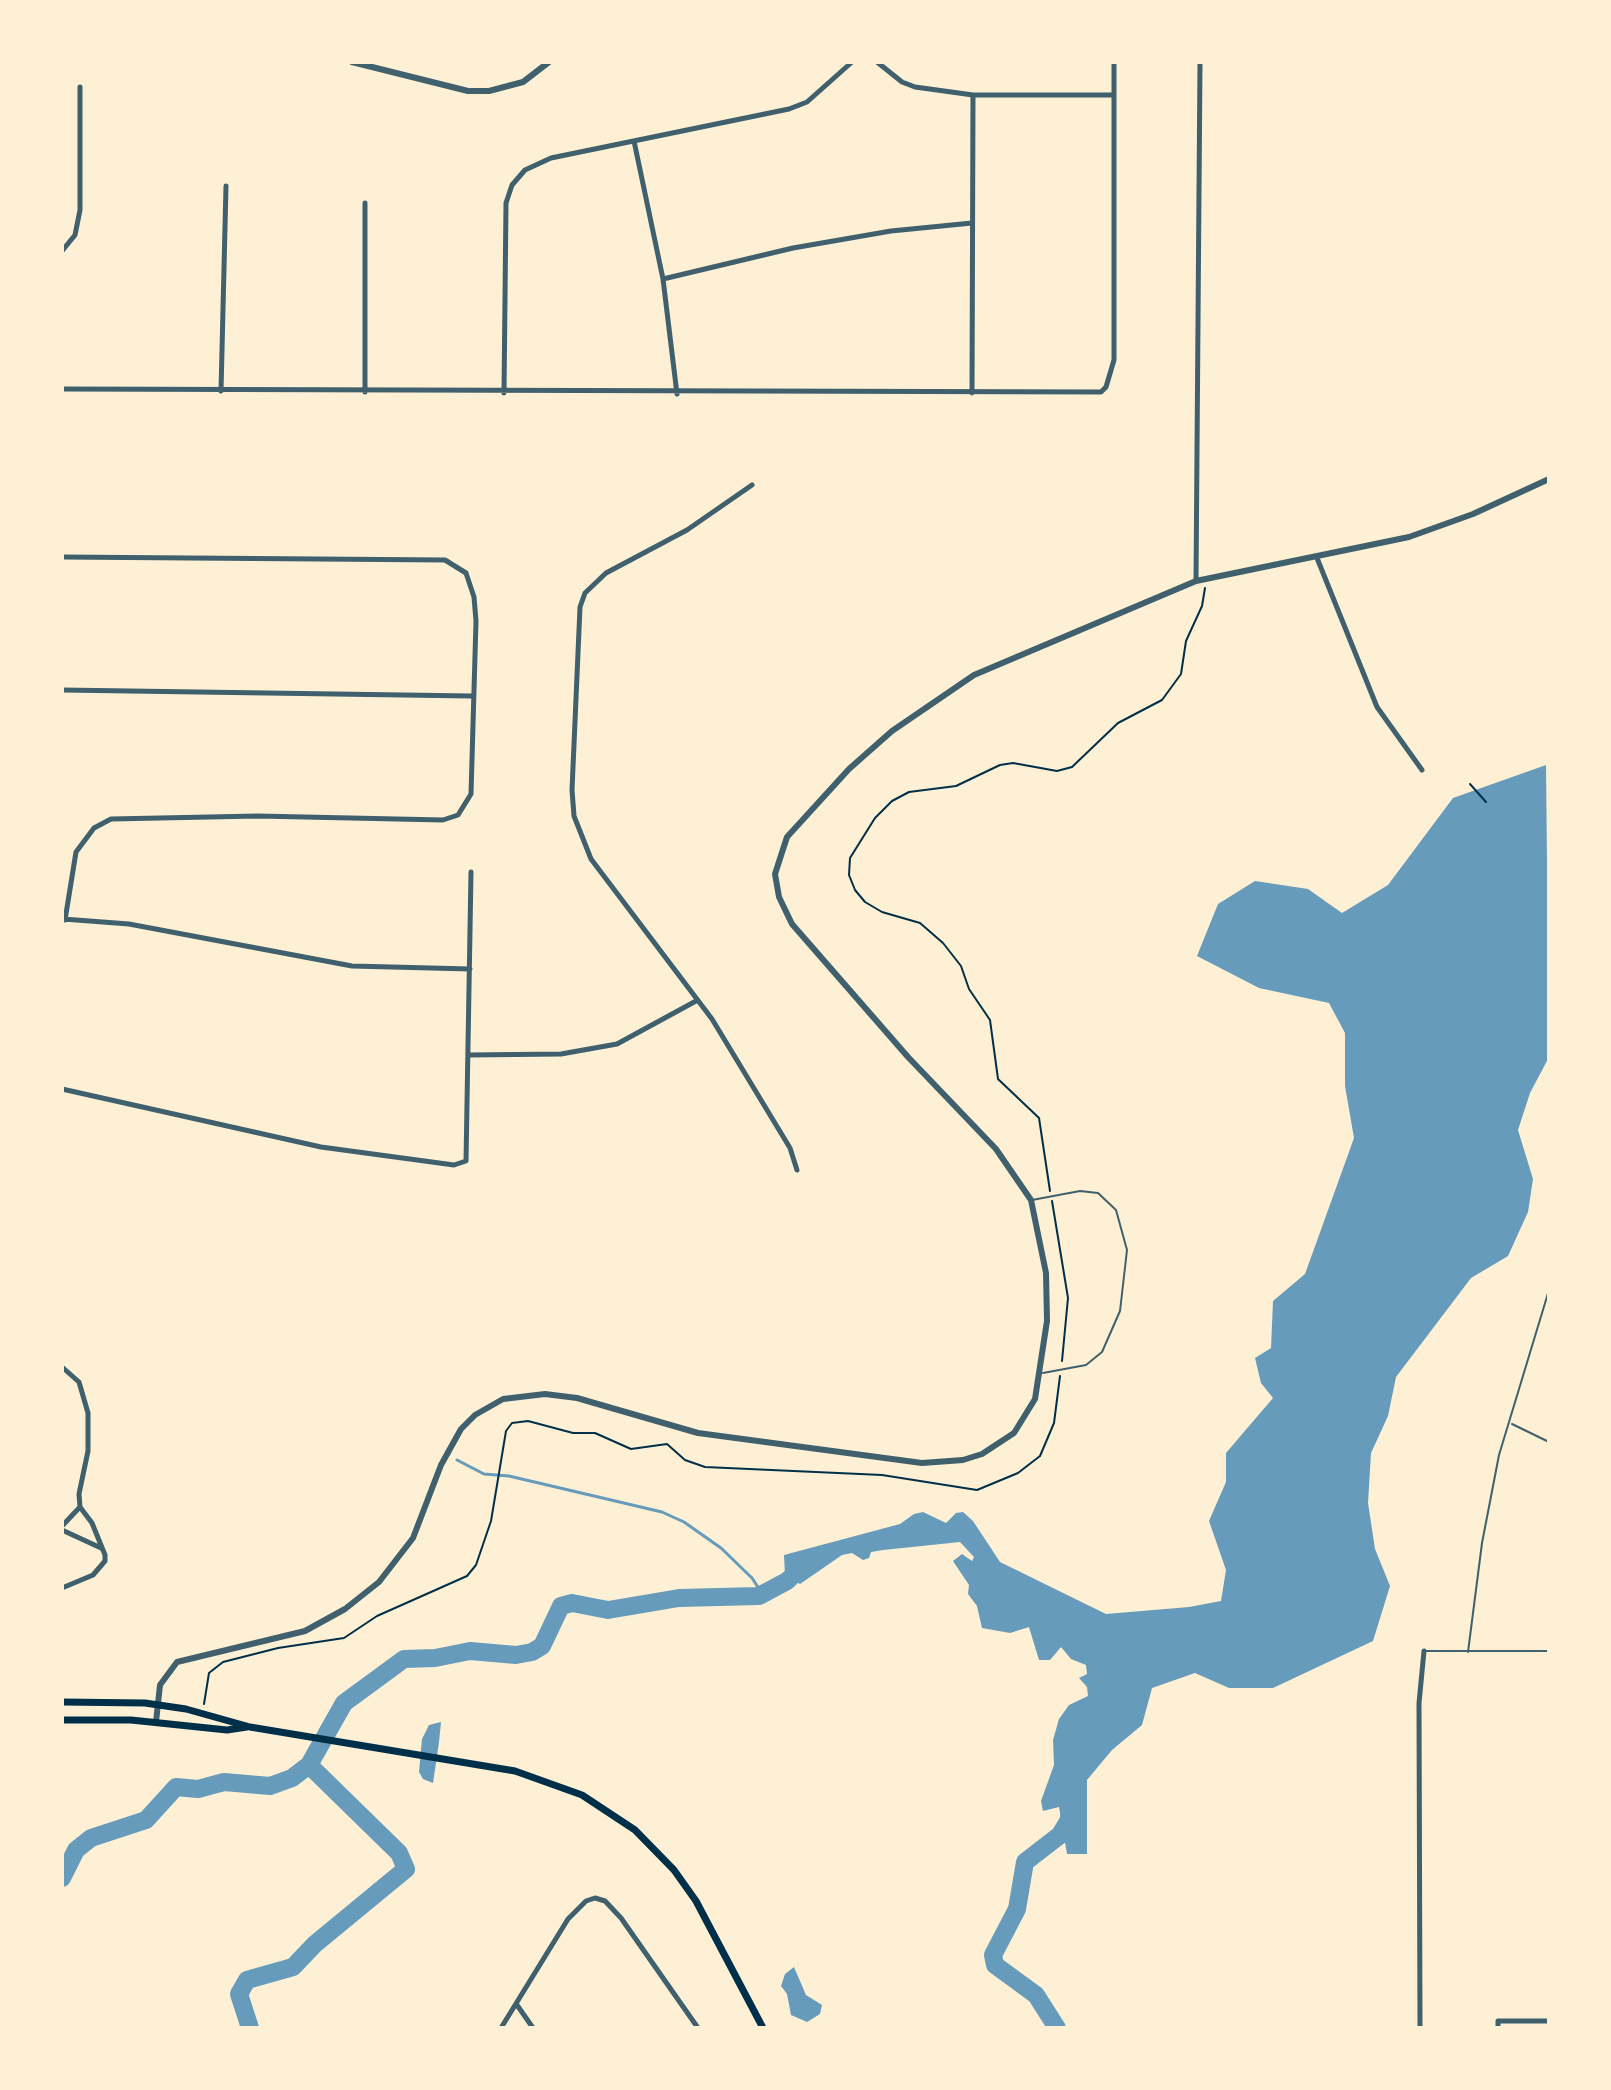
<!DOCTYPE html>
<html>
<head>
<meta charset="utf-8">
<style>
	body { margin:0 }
	#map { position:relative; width:1611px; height:2090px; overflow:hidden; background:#fdf0d5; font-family:Signika,sans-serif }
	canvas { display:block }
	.frame { position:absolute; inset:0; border:64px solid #fdf0d5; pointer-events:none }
</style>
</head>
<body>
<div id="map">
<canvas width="1611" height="2090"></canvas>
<div class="frame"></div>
</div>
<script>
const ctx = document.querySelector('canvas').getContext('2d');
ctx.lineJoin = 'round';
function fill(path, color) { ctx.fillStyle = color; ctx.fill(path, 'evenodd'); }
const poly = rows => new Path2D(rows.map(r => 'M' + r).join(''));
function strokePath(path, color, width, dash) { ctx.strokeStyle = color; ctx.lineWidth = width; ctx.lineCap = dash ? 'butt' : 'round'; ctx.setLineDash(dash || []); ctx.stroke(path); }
fill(poly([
	[1546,765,1549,1057,1530,1093,1518,1130,1533,1179,1528,1212,1508,1256,1471,1278,1396,1377,1388,1416,1371,1453,1368,1503,1375,1549,1390,1586,1373,1641,1273,1688,1229,1688,1195,1673,1152,1688,1142,1725,1112,1750,1087,1780,1087,1854,1067,1854,1059,1807,1043,1811,1041,1801,1054,1765,1053,1740,1059,1719,1069,1705,1088,1696,1087,1687,1079,1678,1087,1674,1086,1665,1071,1659,1061,1647,1050,1660,1039,1660,1029,1627,1010,1633,982,1628,977,1606,968,1594,969,1585,953,1561,962,1554,972,1561,974,1557,960,1542,883,1550,871,1552,869,1558,863,1560,852,1553,842,1555,800,1584,785,1575,784,1555,900,1524,914,1514,923,1512,946,1523,956,1513,963,1512,973,1521,1000,1562,1106,1614,1189,1607,1221,1601,1226,1570,1209,1521,1226,1482,1226,1453,1273,1398,1261,1383,1255,1358,1271,1348,1273,1301,1305,1274,1354,1138,1345,1086,1345,1033,1329,1003,1259,988,1197,956,1218,904,1255,881,1308,889,1342,913,1388,885,1453,798],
	[441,1722,439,1742,433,1783,423,1779,419,1772,422,1739,429,1725],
	[794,1967,806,1995,822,2005,820,2014,807,2022,791,2015,787,1994,781,1986,785,1974]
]), '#669bbc');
strokePath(poly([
	[457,1460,484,1474,509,1476,662,1512,684,1522,721,1548,752,1578,763,1595]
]), '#669bbc', 3);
strokePath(poly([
	[62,1878,76,1850,91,1838,146,1820,176,1787,198,1789,224,1782,270,1786,292,1778,309,1765],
	[250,2028,239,1994,247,1980,293,1967,315,1944,406,1869,399,1853,309,1765,344,1703,404,1659,435,1658,470,1651,516,1655,532,1652,542,1646,561,1606,572,1603,608,1610,679,1598,759,1596,787,1581,807,1562],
	[1057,2028,1036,1995,995,1965,993,1955,1017,1909,1025,1862,1060,1835,1069,1820,1070,1810]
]), '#669bbc', 18);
strokePath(poly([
	[1470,784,1486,802],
	[1050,1191,1039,1118,998,1079,990,1020,969,989,961,966,943,943,920,923,882,912,865,902,855,890,849,875,850,858,875,818,892,801,909,792,956,786,1000,765,1013,763,1057,771,1072,767,1118,723,1162,700,1181,674,1186,641,1202,606,1205,588],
	[1052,1201,1068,1298,1062,1361],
	[204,1704,209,1673,223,1662,278,1648,344,1638,377,1616,467,1576,476,1565,491,1521,506,1431,512,1423,528,1421,573,1433,595,1433,631,1449,667,1444,685,1460,705,1467,882,1475,977,1490,1018,1473,1040,1456,1054,1423,1060,1376]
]), '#003049', 2);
strokePath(poly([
	[1032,1200,1080,1191,1098,1193,1116,1210,1127,1250,1120,1311,1102,1352,1086,1365,1043,1373],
	[1512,1424,1549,1442],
	[1425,1651,1549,1651],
	[1468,1652,1482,1543,1499,1455,1549,1290]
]), '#3f606c', 2);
strokePath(poly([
	[877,62,902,82,915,87,973,95,1114,95],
	[634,141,663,279,677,394],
	[365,203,365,392],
	[62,251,75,235,80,210,80,87],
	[663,279,793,248,891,231,972,223],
	[62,389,1101,392,1106,387,1114,360,1114,62],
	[221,391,226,186],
	[504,393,506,203,512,185,525,170,551,158,789,109,807,102,852,62],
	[972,393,973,95],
	[752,485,687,530,606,573,585,593,580,607,572,790,574,816,591,859,712,1019,790,1148,797,1170],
	[62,557,445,560,466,573,474,597,476,621,471,794,458,815,443,820,258,816,111,819,94,828,76,852,65,920],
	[1317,558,1377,707,1422,770],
	[1196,581,1200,62],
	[62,690,471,696],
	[63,919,129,924,352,966,470,969],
	[469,1055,561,1054,617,1044,696,1001],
	[62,1089,321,1147,454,1165,466,1161,471,872],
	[62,1367,79,1382,88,1413,88,1451,79,1494,80,1507,92,1523,105,1555,105,1561,93,1575,62,1588],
	[62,1526,80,1507],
	[62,1530,101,1548],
	[517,2005,533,2028],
	[501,2028,568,1919,586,1901,595,1898,605,1901,621,1918,698,2028],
	[1420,2028,1419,1703,1424,1651],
	[1498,2028,1498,2021,1549,2021]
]), '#3f606c', 5);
strokePath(poly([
	[352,62,468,91,489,91,523,82,549,62],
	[156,1722,160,1685,177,1662,305,1631,345,1609,379,1582,413,1538,441,1465,461,1429,475,1415,503,1399,545,1394,577,1398,698,1433,922,1463,963,1460,982,1454,1014,1433,1035,1399,1047,1321,1046,1273,1031,1200,996,1149,908,1057,792,924,779,897,775,874,787,837,849,769,892,731,974,675,1196,581,1409,537,1473,514,1549,479]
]), '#3f606c', 6);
strokePath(poly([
	[62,1702,145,1703,186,1709,250,1727,515,1771,582,1795,635,1830,674,1870,696,1901,763,2028],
	[62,1720,131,1720,227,1730,247,1727]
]), '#003049', 7);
</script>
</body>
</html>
